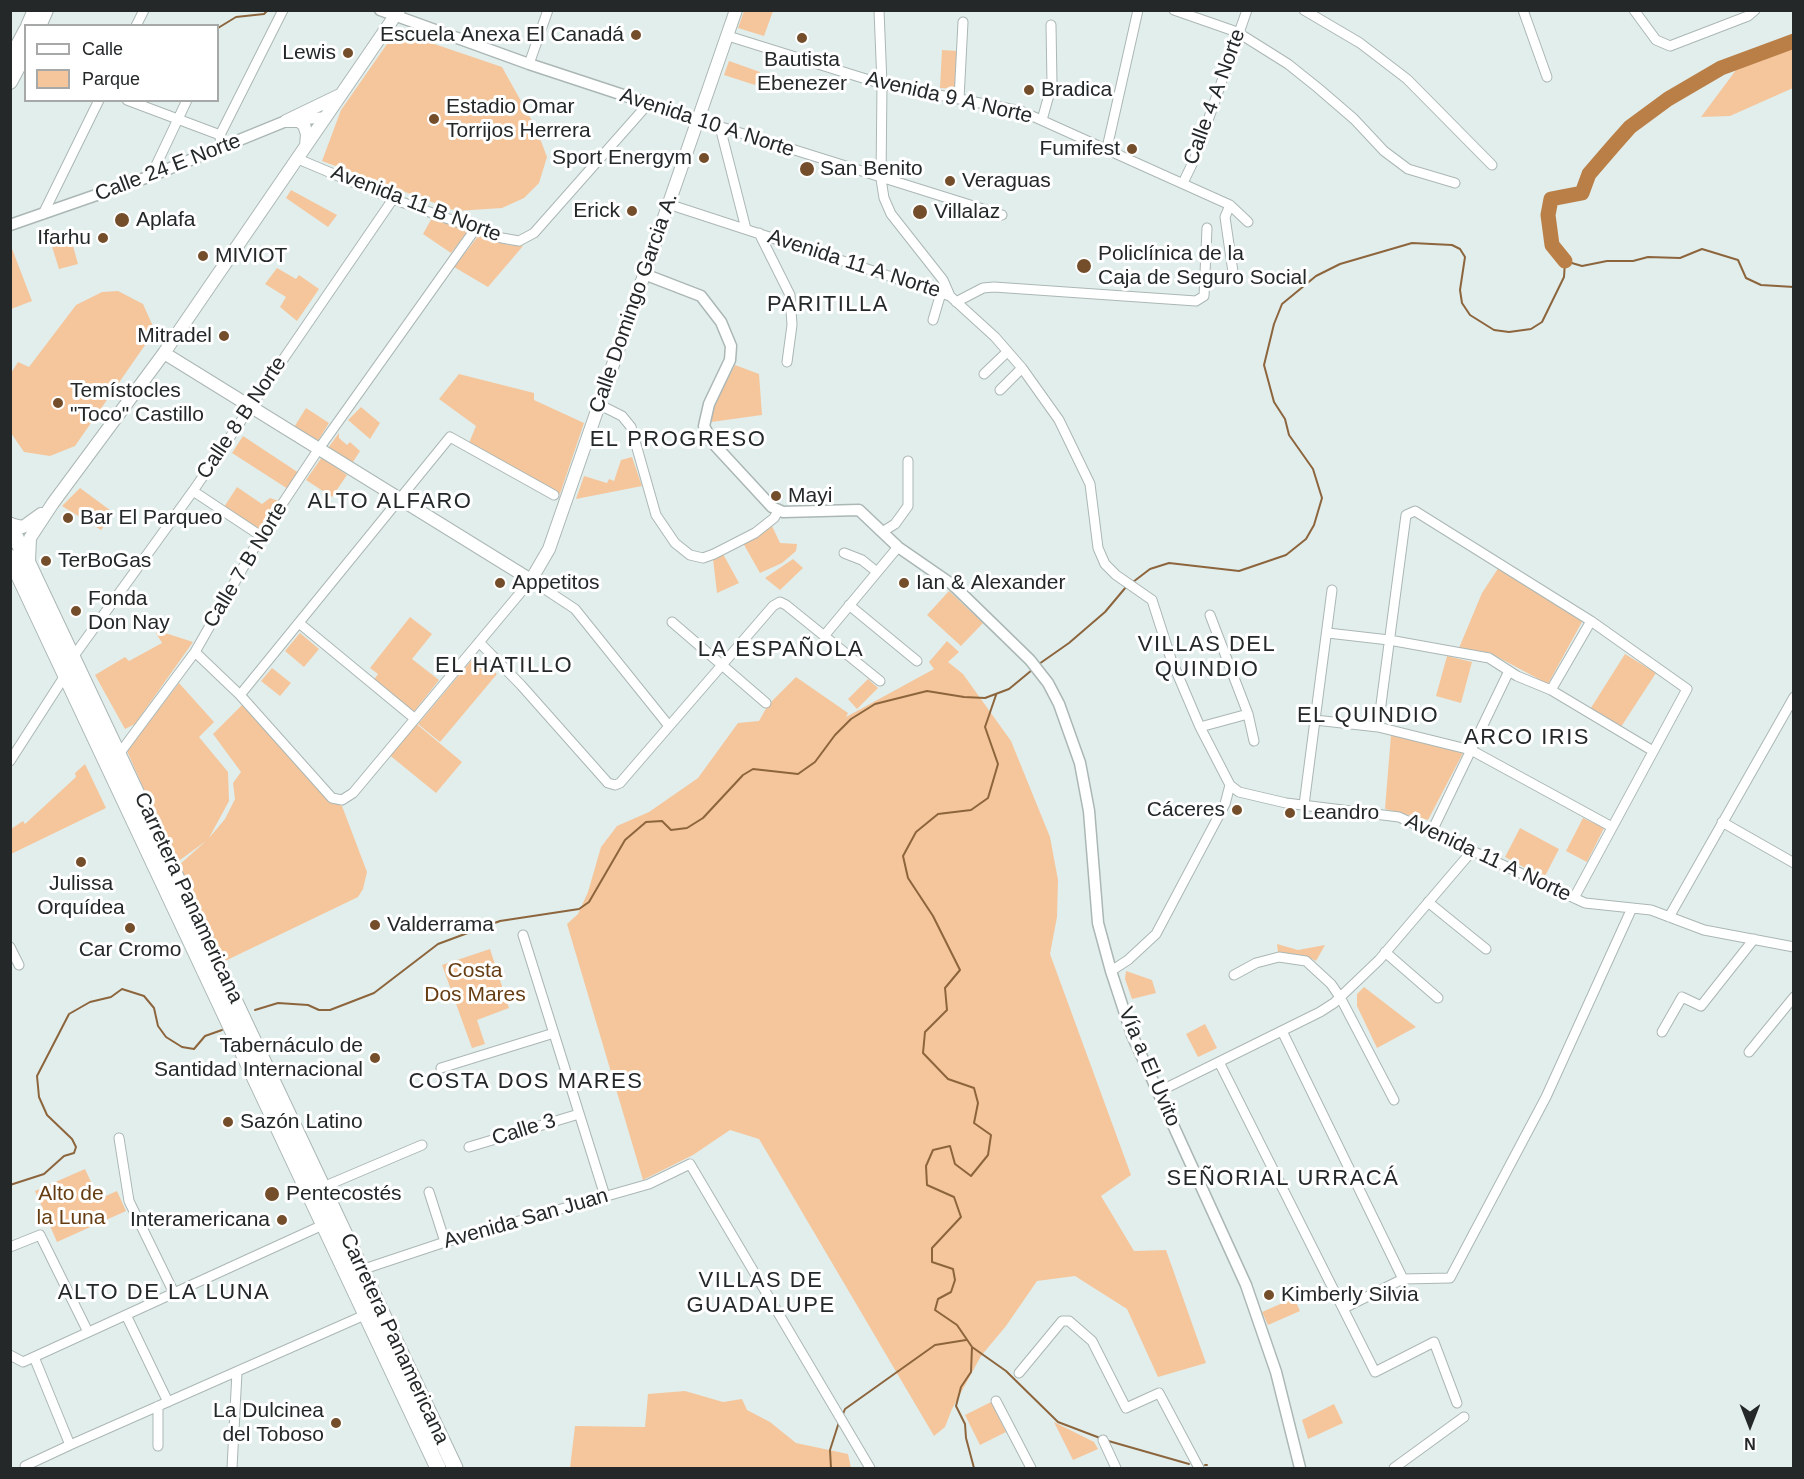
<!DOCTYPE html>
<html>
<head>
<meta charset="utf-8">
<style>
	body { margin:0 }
	#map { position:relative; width:1804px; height:1479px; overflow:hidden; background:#e1eeec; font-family:Arial,sans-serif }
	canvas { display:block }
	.frame { position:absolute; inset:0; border:12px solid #242828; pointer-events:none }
	.legend { position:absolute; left:24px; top:24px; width:195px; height:78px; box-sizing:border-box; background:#fff; border:2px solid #a7a9a9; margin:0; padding:8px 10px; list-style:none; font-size:18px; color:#242828 }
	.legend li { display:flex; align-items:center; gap:12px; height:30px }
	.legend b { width:30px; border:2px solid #a7a9a9 }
	.north { position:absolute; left:1720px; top:1395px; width:60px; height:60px; -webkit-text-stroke:4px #fff; paint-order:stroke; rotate:180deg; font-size:16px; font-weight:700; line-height:24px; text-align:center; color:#242828 }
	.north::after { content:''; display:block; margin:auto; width:21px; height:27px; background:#242828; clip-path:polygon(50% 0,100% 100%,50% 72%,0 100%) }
</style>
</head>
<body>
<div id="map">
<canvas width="1804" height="1479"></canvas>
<div class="frame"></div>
<ul class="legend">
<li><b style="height:8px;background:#fff"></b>Calle</li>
<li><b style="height:16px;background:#f5c69c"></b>Parque</li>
</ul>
<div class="north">N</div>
</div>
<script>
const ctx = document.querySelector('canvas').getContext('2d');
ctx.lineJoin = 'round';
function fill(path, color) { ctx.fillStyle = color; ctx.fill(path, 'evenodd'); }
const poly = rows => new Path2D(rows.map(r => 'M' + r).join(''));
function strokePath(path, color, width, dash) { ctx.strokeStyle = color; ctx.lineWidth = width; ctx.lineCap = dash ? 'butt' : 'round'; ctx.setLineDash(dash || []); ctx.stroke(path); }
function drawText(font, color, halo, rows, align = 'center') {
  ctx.font = font + ' Arial,sans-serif'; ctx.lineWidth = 6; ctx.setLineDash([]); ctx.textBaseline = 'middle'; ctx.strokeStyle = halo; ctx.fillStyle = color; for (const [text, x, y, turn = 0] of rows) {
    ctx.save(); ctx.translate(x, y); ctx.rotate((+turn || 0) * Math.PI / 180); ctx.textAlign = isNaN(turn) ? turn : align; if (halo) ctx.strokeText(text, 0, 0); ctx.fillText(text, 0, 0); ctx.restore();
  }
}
fill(poly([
	[744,11,773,11,764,36,738,28],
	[396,31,502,67,536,128,547,157,539,183,524,198,502,208,456,211,322,161,341,110],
	[1793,43,1793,88,1730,116,1701,117,1739,66],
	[942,50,958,51,956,89,940,88],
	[729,61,760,72,755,85,724,75],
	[291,190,337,215,328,227,286,198],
	[433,216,468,231,451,253,423,234],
	[69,232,78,264,59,269,49,237],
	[479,235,509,245,523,246,488,287,454,267],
	[11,246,32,301,11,309,10,309],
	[277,268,296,279,299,275,319,289,297,321,280,307,286,297,265,284],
	[118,291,143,304,152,324,152,335,75,446,50,456,24,452,11,433,11,373,18,362,29,367,76,305,102,292],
	[735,365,759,374,762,415,711,422,713,407],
	[459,374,534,393,534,400,584,423,560,494,469,443,476,426,439,399],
	[361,407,380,423,370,439,348,420],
	[306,408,329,423,316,444,293,429],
	[339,433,339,438,347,445,350,442,360,451,351,465,328,448],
	[243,436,299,473,288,489,232,453],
	[322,457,347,475,332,497,306,480],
	[632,457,642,486,576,499,584,476,607,483,609,479,614,481,621,460],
	[237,487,262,504,270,498,279,501,259,530,224,507],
	[80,488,114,513,101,530,62,506],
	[772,526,780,543,797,544,796,551,782,563,760,573,743,543],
	[723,554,739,583,717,593,713,559],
	[793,559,803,568,780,590,765,578],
	[1499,567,1583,620,1548,684,1490,653,1459,648,1482,593],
	[949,591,983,623,961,646,927,615],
	[410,617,432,634,412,659,439,680,413,713,373,681,378,674,370,668],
	[159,631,193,642,135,724,125,729,95,675,125,657,129,661,162,643,156,633],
	[300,633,319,649,304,667,285,651],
	[947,641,959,652,948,662,963,674,1011,741,1050,837,1058,880,1057,917,1050,954,1131,1175,1101,1196,1134,1251,1166,1250,1206,1363,1158,1377,1127,1309,1075,1276,1037,1281,1006,1326,981,1356,952,1409,945,1427,934,1436,759,1139,730,1130,693,1155,643,1180,567,924,578,914,588,892,601,847,617,826,649,812,698,778,738,723,759,721,768,705,796,677,848,713,846,717,934,669,929,662],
	[1625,654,1656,673,1619,730,1589,711],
	[475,656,497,674,440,742,418,724],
	[1447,656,1472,662,1461,703,1436,696],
	[272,668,291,683,280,696,261,681],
	[868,679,878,688,857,709,848,699],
	[179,683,214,722,199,737,228,772,229,801,209,838,225,819,235,799,233,783,241,772,213,734,243,704,330,801,342,806,367,872,363,889,358,897,225,961,179,865,206,841,176,863,127,751],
	[413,721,462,762,436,793,387,753],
	[1391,735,1463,753,1428,820,1385,809],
	[85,764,106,808,11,854,11,829,23,821,25,824,76,777,75,773],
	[1583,818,1604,828,1587,862,1566,851],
	[1520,828,1559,849,1544,878,1505,857],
	[1277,944,1298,950,1325,945,1316,961,1306,956,1278,952],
	[490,949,509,1008,477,1020,485,1044,472,1048,442,965],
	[1126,971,1152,980,1156,993,1132,999,1125,979],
	[1364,987,1416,1027,1377,1048,1357,1006,1357,994],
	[1205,1024,1217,1048,1198,1057,1186,1034],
	[85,1169,99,1199,117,1191,126,1211,57,1242,35,1191],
	[1294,1298,1300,1311,1268,1325,1262,1312],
	[685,1391,723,1402,742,1399,747,1410,770,1422,796,1443,848,1454,851,1468,570,1468,575,1426,645,1427,648,1394],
	[991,1402,1006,1432,980,1445,965,1415],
	[1334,1404,1343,1423,1308,1439,1302,1420],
	[1054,1422,1094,1442,1098,1449,1073,1460]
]), '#f5c69c');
strokePath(poly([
	[218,28,236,17,264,14,268,10],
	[1133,582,1150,569,1169,563,1239,571,1286,555,1306,539,1314,525,1322,498,1313,469,1289,435,1285,419,1274,402,1264,365,1274,324,1282,304,1316,276,1340,264,1412,243,1452,245,1460,249,1465,257,1460,290,1462,303,1470,315,1494,330,1509,332,1531,329,1542,322,1564,277,1565,261,1582,266,1607,261,1633,261,1648,257,1680,258,1702,249,1738,260,1746,278,1761,285,1794,287],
	[1039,664,1069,643,1105,612,1126,587],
	[996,695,985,727,998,764,988,798,971,810,938,814,916,832,903,856,908,878,933,916,960,970,945,988,947,1010,925,1032,923,1053,948,1079,974,1088,978,1103,974,1123,991,1135,988,1155,971,1176,955,1164,950,1146,933,1150,926,1166,927,1185,954,1197,961,1217,932,1248,932,1262,953,1269,955,1280,951,1292,938,1299,935,1310,957,1325,972,1347,1006,1371,1058,1422,1100,1438],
	[255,1010,278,1003,308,1005,319,1010,330,1010,374,993,438,944,500,921,579,909,589,902,625,840,646,822,662,821,671,830,687,828,703,818,743,775,753,769,798,774,815,762,835,735,851,719,875,704,927,691,964,697,985,698,1009,689,1032,670],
	[10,1185,44,1174,64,1156,74,1153,76,1147,72,1139,47,1115,39,1097,37,1076,69,1014,90,1002,111,997,122,989,144,996,154,1008,158,1026,166,1037,182,1047,194,1049,205,1036,222,1030],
	[972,1347,971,1372,961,1387,956,1406,965,1424,966,1438,974,1468],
	[843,1414,845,1409,935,1345,966,1340],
	[1105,1440,1189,1464],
	[1205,1465,1207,1465],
	[831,1468,830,1450,839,1422]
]), '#8d653d', 2);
strokePath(poly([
	[1565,261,1552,245,1548,215,1551,199,1582,193,1589,174,1614,145,1630,127,1668,99,1721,68,1794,41]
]), '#ba7f46', 15);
const minor = poly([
	[879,10,882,84,881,179,884,198,891,214,943,280,950,296],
	[1174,10,1237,32,1288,64,1318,88,1354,119,1384,151,1408,169,1455,183],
	[1304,10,1360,43,1407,79,1492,165],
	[1523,10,1547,77],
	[1634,10,1656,40,1670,46,1748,16,1755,10],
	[136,26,144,10],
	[728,36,882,84,1021,111,1230,205,1248,222],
	[529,64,548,10],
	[959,99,963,22],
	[127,100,220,135],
	[699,120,1002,215],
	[1042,120,1052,84,1051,25],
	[720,127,746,229],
	[1107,148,1138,10],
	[221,149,220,135,283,10],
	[298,159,393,199,502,238,519,241,534,233,648,104],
	[151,176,187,100],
	[1183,183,1194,160,1247,10],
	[668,204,950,296,995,337,1022,368,1059,420,1090,484,1098,548,1105,564,1116,575,1152,600,1171,659,1200,727,1230,785,1239,792,1286,803,1399,817,1585,903,1651,910,1704,930,1794,947],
	[1230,205,1225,217,1233,272],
	[43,214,99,100],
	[759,233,790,295,792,325,787,362],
	[956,302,983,288,994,287,1196,301,1204,296,1207,228],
	[933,320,941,293],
	[984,374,1007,352],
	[1000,390,1022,368],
	[598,404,622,416,631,427,656,515,675,543,690,555,703,558,714,554,755,533,774,518,778,511],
	[193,491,261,536],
	[882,532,895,524,908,506,908,461],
	[844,553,862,560,877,572],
	[1332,590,1315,720,1378,727,1406,515,1415,511,1591,621,1687,689,1574,898],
	[849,605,917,661],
	[1210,615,1248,714,1254,741],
	[672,622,766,703],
	[299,623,414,718],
	[1328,633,1389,640,1489,658,1517,676,1551,690,1653,751],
	[824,636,898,547],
	[479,642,521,685,608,783,615,785,620,783,773,606,780,602,786,605,880,681],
	[195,652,240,695,332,798,342,800,353,793,531,580,575,609,669,726],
	[73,657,193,491,393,199],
	[1551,690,1591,621],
	[240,695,450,437,554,495],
	[1200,727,1248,714],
	[1378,727,1471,750,1612,827],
	[119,754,195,652,261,536,318,450,476,228],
	[10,761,66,674],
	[1304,805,1315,720],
	[1722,822,1794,863],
	[1432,831,1509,671],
	[1428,902,1486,949],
	[1669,917,1794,697],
	[523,935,605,1196],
	[10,947,19,965],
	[1385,952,1438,998],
	[1111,971,1128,960,1156,934,1225,804,1230,785],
	[1234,975,1256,963,1279,957,1306,961,1331,984,1340,997,1394,1100],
	[1282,1031,1403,1279],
	[1662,1032,1682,997,1701,1006,1754,939],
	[1749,1052,1794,997],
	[1219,1062,1375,1372,1434,1342,1457,1403],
	[441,1068,554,1033],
	[1158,1092,1320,1012,1334,1003,1379,960,1472,851],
	[119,1138,129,1201,174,1293],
	[469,1147,579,1114],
	[323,1187,422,1145],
	[429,1192,445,1242],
	[10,1247,40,1235,88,1332],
	[361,1270,445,1242,649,1184,690,1164,870,1468],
	[1344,1308,1403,1279,1450,1278,1546,1097,1632,908],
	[126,1315,168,1402],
	[10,1355,23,1362,325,1224],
	[34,1357,70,1445,367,1314],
	[1019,1373,1062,1321,1069,1321,1092,1341,1126,1408,1159,1393,1199,1468],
	[996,1401,1031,1468],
	[1103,1440,1116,1468],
	[158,1446,158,1406],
	[25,1466,70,1445],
	[232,1468,237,1372],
	[1394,1468,1464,1417]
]);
const tertiary = poly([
	[380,10,529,64,699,120],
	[10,225,151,176,286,121,326,117],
	[644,274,701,296,721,322,731,346,730,360,709,404,704,426,712,442,772,507,783,512,859,510,898,547,953,585,1030,660,1048,683,1059,704,1080,763,1089,811,1098,923,1111,971,1132,1035,1246,1285,1276,1372,1300,1468]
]);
const secondary = poly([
	[286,121,340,95],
	[287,121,299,121,304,125,307,134,306,146],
	[164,353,531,580,549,549,736,10],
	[10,524,23,527,41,514],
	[29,561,30,538,53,503,164,353,399,10]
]);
const primary = poly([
	[28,26,35,10],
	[39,26,46,10],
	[10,60,26,30],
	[10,82,26,52]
]);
const trunk = poly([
	[10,525,455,1468],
	[10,557,438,1468]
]);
strokePath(minor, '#abb7b5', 11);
strokePath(tertiary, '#abb7b5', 13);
strokePath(secondary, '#abb7b5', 14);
strokePath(primary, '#abb7b5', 16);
strokePath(trunk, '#abb7b5', 17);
strokePath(minor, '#fff', 9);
strokePath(tertiary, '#fff', 10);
strokePath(secondary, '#fff', 12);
strokePath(primary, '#fff', 14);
strokePath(trunk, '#fff', 15);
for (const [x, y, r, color] of [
	[636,35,6,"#744e2a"],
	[802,38,6,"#744e2a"],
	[348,53,6,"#744e2a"],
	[1029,90,6,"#744e2a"],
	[434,119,6,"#744e2a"],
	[1132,149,6,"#744e2a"],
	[704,158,6,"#744e2a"],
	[807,169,8,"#744e2a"],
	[950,181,6,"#744e2a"],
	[632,211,6,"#744e2a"],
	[920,212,8,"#744e2a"],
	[122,220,8,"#744e2a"],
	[103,238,6,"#744e2a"],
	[203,256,6,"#744e2a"],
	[1084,266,8,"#744e2a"],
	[224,336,6,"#744e2a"],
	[58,403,6,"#744e2a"],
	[776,496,6,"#744e2a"],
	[68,518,6,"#744e2a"],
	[46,561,6,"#744e2a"],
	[500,583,6,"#744e2a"],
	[904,583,6,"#744e2a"],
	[76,611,6,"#744e2a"],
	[1237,810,6,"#744e2a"],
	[1290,813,6,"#744e2a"],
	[81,862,6,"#744e2a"],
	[375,925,6,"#744e2a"],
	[130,928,6,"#744e2a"],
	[375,1058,6,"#744e2a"],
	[228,1122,6,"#744e2a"],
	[272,1194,8,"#744e2a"],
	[282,1220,6,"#744e2a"],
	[1269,1295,6,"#744e2a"],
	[336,1423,6,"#744e2a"]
]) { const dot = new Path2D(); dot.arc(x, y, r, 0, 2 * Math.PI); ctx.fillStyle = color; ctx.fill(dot); strokePath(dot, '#fff', 2); }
drawText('21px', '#242828', '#fff', [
	["Escuela Anexa El Canadá",624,35,"right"],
	["Lewis",336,53,"right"],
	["Bautista",802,60,"center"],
	["Ebenezer",802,84,"center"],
	["Bradica",1041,90],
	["Estadio Omar",446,107],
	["Torrijos Herrera",446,131],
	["Fumifest",1120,149,"right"],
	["Sport Energym",692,158,"right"],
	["San Benito",820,169],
	["Veraguas",962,181],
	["Erick",620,211,"right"],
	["Villalaz",934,212],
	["Aplafa",136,220],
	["Ifarhu",91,238,"right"],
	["Policlínica de la",1098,254],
	["Caja de Seguro Social",1098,278],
	["MIVIOT",215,256],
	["Mitradel",212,336,"right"],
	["Temístocles",70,391],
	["\"Toco\" Castillo",70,415],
	["Mayi",788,496],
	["Bar El Parqueo",80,518],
	["TerBoGas",58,561],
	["Appetitos",512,583],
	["Ian & Alexander",916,583],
	["Fonda",88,599],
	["Don Nay",88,623],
	["Cáceres",1225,810,"right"],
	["Leandro",1302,813],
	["Julissa",81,884,"center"],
	["Orquídea",81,908,"center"],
	["Valderrama",387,925],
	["Car Cromo",130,950,"center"],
	["Tabernáculo de",363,1046,"right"],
	["Santidad Internacional",363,1070,"right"],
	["Sazón Latino",240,1122],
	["Pentecostés",286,1194],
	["Interamericana",270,1220,"right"],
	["Kimberly Silvia",1281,1295],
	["La Dulcinea",324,1411,"right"],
	["del Toboso",324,1435,"right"]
], 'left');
drawText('21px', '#242828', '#fff', [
	["Calle 4 A Norte",1215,97,-70],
	["Avenida 9 A Norte",949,98,13],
	["Avenida 10 A Norte",707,123,18],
	["Calle 24 E Norte",168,168,-21],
	["Avenida 11 B Norte",416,204,21],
	["Avenida 11 A Norte",854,264,18],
	["Calle Domingo Garcia A.",634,303,-71],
	["Calle 8 B Norte",242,418,-56],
	["Calle 7 B Norte",246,565,-59],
	["Avenida 11 A Norte",1488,858,25],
	["Carretera Panamericana",188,898,65],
	["Vía a El Uvito",1149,1067,67],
	["Calle 3",524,1130,-17],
	["Avenida San Juan",526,1219,-16],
	["Carretera Panamericana",394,1339,65]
]);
drawText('21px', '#663d12', '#fff', [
	["Costa",475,971],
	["Dos Mares",475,995],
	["Alto de",71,1194],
	["la Luna",71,1218]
]);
ctx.letterSpacing = '1.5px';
drawText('22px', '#242828', '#fff', [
	["PARITILLA",828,305],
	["EL PROGRESO",678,440],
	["ALTO ALFARO",390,502],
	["VILLAS DEL",1207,645],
	["QUINDIO",1207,670],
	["LA ESPAÑOLA",781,650],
	["EL HATILLO",504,666],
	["EL QUINDIO",1368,716],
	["ARCO IRIS",1527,738],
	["COSTA DOS MARES",526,1082],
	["SEÑORIAL URRACÁ",1283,1179],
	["VILLAS DE",761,1281],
	["GUADALUPE",761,1306],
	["ALTO DE LA LUNA",164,1293]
]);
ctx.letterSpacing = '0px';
</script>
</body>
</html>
